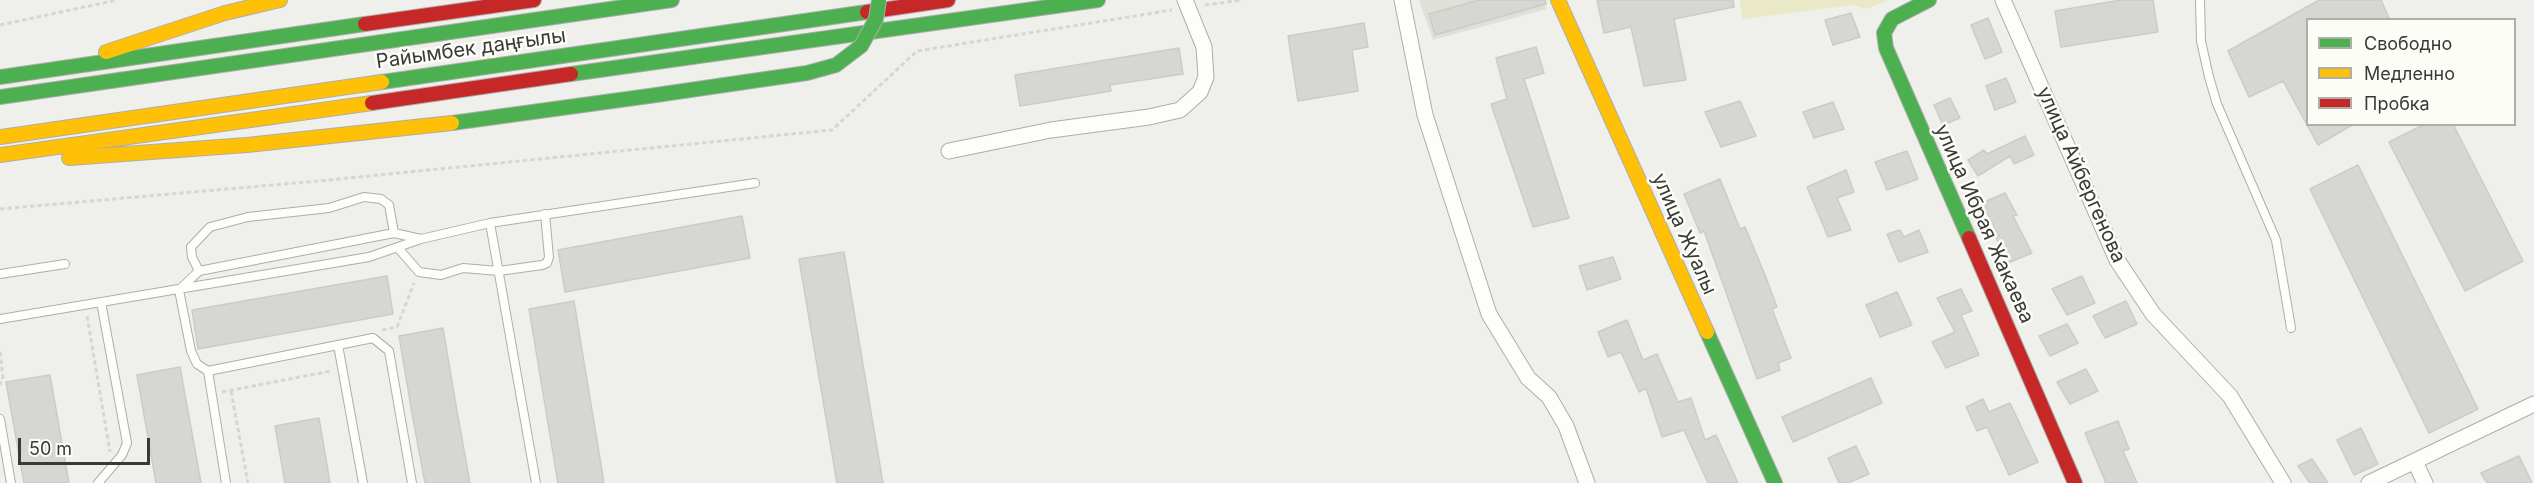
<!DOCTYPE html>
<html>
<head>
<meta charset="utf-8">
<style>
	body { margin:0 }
	#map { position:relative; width:2534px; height:483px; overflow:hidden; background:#efefeb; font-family:Inter,sans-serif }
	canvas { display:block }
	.legend { position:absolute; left:2306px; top:18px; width:210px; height:108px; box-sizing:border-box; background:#fdfdf7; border:2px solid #afafaa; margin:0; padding:8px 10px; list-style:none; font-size:18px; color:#393937 }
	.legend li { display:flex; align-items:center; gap:12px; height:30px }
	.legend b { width:30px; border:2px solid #afafaa }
	.scale { position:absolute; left:18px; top:438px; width:132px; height:27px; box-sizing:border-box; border:3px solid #393937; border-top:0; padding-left:8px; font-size:18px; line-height:21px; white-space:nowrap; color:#393937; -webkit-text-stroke:4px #fdfdf7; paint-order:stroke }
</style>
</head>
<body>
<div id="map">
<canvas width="2534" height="483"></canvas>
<ul class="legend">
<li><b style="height:8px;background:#4caf50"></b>Свободно</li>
<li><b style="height:8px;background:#ffc107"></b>Медленно</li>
<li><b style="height:8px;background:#c62828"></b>Пробка</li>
</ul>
<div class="scale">50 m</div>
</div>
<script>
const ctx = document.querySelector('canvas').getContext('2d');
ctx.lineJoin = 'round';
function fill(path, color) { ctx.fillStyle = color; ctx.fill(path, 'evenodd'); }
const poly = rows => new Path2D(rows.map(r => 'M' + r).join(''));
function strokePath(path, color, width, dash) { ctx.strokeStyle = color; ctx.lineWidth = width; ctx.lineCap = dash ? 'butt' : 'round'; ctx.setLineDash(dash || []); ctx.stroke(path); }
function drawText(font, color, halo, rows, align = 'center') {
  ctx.font = font + ' Inter,sans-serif'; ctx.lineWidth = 5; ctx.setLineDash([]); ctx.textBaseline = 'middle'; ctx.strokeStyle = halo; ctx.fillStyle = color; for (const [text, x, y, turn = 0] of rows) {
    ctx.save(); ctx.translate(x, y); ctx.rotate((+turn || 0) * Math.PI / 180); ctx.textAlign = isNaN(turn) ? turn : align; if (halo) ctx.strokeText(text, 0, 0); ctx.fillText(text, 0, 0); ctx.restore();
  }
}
fill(poly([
	[1419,0,1542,0,1547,9,1433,40]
]), '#e0e0d8');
fill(poly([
	[1739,0,1888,0,1866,9,1852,5,1743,19]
]), '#e9e8c7');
const building = poly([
	[1479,0,1545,0,1546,4,1435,35,1429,14,1479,0],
	[1597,0,1733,0,1734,7,1674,19,1686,80,1644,86,1631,27,1604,33,1597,0],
	[2121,0,2153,0,2158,32,2061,47,2055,11,2121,0],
	[2319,0,2381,0,2390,20,2307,20,2307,124,2354,124,2318,145,2283,81,2249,97,2228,51,2319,0],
	[1851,13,1860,37,1833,45,1825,20,1851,13],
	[1988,18,2002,52,1985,59,1971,25,1988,18],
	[1364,23,1368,47,1352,50,1358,91,1298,101,1288,36,1364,23],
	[1536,47,1544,73,1524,79,1569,218,1533,227,1491,104,1507,99,1496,58,1536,47],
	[1179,48,1183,74,1110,85,1111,91,1020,106,1015,75,1179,48],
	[2006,78,2016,102,1995,110,1986,86,2006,78],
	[1950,98,1960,118,1943,125,1934,105,1950,98],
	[1740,101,1756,136,1721,147,1705,112,1740,101],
	[1833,102,1844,129,1814,138,1803,112,1833,102],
	[2425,124,2453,124,2523,261,2465,291,2389,142,2425,124],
	[2025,136,2034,155,2014,164,2010,156,1978,176,1968,160,1984,150,1987,154,2025,136],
	[1907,151,1918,179,1887,190,1875,162,1907,151],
	[2358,165,2478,409,2429,433,2310,189,2358,165],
	[1846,170,1854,192,1837,198,1851,230,1828,237,1807,187,1846,170],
	[1720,179,1740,229,1745,227,1765,275,1777,307,1772,309,1791,358,1778,363,1780,370,1757,379,1704,231,1700,233,1684,194,1720,179],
	[2005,193,2017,215,2013,216,2032,253,2008,263,1996,237,1999,236,1982,203,2005,193],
	[742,216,750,258,565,292,558,250,742,216],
	[1900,230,1904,237,1919,230,1928,252,1899,262,1887,234,1900,230],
	[844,252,883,483,837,483,799,259,844,252],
	[1613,257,1621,279,1587,290,1579,266,1613,257],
	[387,276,393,314,198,349,192,310,387,276],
	[2082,276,2095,303,2067,315,2052,289,2082,276],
	[1961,289,1972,311,1961,315,1979,355,1946,368,1932,342,1955,332,1937,298,1961,289],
	[1897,292,1912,325,1880,337,1866,305,1897,292],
	[574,301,604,483,558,483,529,309,574,301],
	[2126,301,2137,324,2105,338,2093,316,2126,301],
	[1627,320,1643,360,1657,354,1678,402,1691,398,1705,440,1716,435,1738,483,1708,483,1684,430,1662,437,1646,388,1639,392,1621,352,1608,357,1598,332,1627,320],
	[2067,324,2078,343,2050,356,2039,336,2067,324],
	[443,328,457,411,470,483,425,483,413,419,399,336,443,328],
	[180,367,201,483,156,483,137,375,180,367],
	[2086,369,2098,391,2070,404,2057,382,2086,369],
	[50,375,69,483,24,483,6,382,50,375],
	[1871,378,1882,403,1793,442,1782,417,1871,378],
	[1983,399,1989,412,2010,403,2038,462,2009,475,1987,427,1977,431,1966,407,1983,399],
	[319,418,330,483,285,483,275,426,319,418],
	[2118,421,2129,449,2123,451,2137,483,2106,483,2085,433,2118,421],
	[2361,428,2378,464,2354,475,2337,440,2361,428],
	[1856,446,1869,474,1848,483,1839,483,1828,458,1856,446],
	[2519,456,2532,483,2487,483,2481,473,2519,456],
	[2312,459,2328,483,2310,483,2298,466,2312,459]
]);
fill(building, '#d6d6d3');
strokePath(building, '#cbcbc8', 1.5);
const lane = poly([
	[2200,0,2201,41,2209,77,2217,104,2276,240,2291,328],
	[490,223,755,183],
	[398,248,419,272,441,275,463,268,499,271,542,265,547,263,549,257,545,214],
	[199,271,192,257,191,247,210,227,248,217,329,208,364,197,381,199,389,205,394,233],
	[0,274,65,264],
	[0,319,369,257,421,239,490,223,536,483],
	[338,345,363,483],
	[208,371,226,483],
	[0,419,11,483],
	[98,483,122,455,127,443,101,302],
	[412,483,389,351,373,338,208,371,197,364,191,351,179,290,199,271,394,233,421,239]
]);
const street = poly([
	[1402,0,1425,115,1489,314,1528,378,1549,397,1566,426,1587,483],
	[2003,0,2117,260,2153,314,2230,396,2283,483],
	[949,151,1051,130,1149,117,1180,110,1200,92,1206,77,1204,47,1185,0],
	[2415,462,2425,483],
	[2369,483,2534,404]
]);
const fast = poly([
	[1929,0,1892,19,1884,33,1886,48,1969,238],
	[571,74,1098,0],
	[0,77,365,24],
	[382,82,867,12],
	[0,97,672,0],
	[452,123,649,96],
	[1707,332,1775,483]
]);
const slow = poly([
	[1558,0,1707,332],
	[106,52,225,13,280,0],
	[0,137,382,82],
	[0,155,372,103],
	[69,158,247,145,452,123]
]);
const jam = poly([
	[867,12,948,0],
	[365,24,534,0],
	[372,103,571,74],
	[1969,238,2075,483]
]);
strokePath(lane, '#adadab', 10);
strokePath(street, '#adadab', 17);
strokePath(fast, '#adadab', 16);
strokePath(slow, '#adadab', 16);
strokePath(jam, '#adadab', 16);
strokePath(poly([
	[1205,5,1243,0],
	[0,25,117,0],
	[0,209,318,181,832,130,917,51,1172,10],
	[87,316,110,452],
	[382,330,397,327,414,283],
	[0,352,3,377,0,385],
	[231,391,248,483],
	[222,392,331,371]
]), '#d6d6d5', 3, [4.5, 3]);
strokePath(lane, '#fdfdfc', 8);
strokePath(street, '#fdfdfc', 15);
strokePath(fast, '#4caf50', 14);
strokePath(slow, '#ffc107', 14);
strokePath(jam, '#c62828', 14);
const fastBridge = poly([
	[649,96,807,73,836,65,861,46,876,19,879,0]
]);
strokePath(fastBridge, '#adadab', 16, []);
strokePath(fastBridge, '#4caf50', 14);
drawText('20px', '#393937', '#fdfdf7', [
	["Райымбек даңғылы",471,49,-8],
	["улица Айбергенова",2081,175,66],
	["улица Ибрая Жакаева",1984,224,66],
	["улица Жуалы",1684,234,66]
]);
</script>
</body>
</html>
